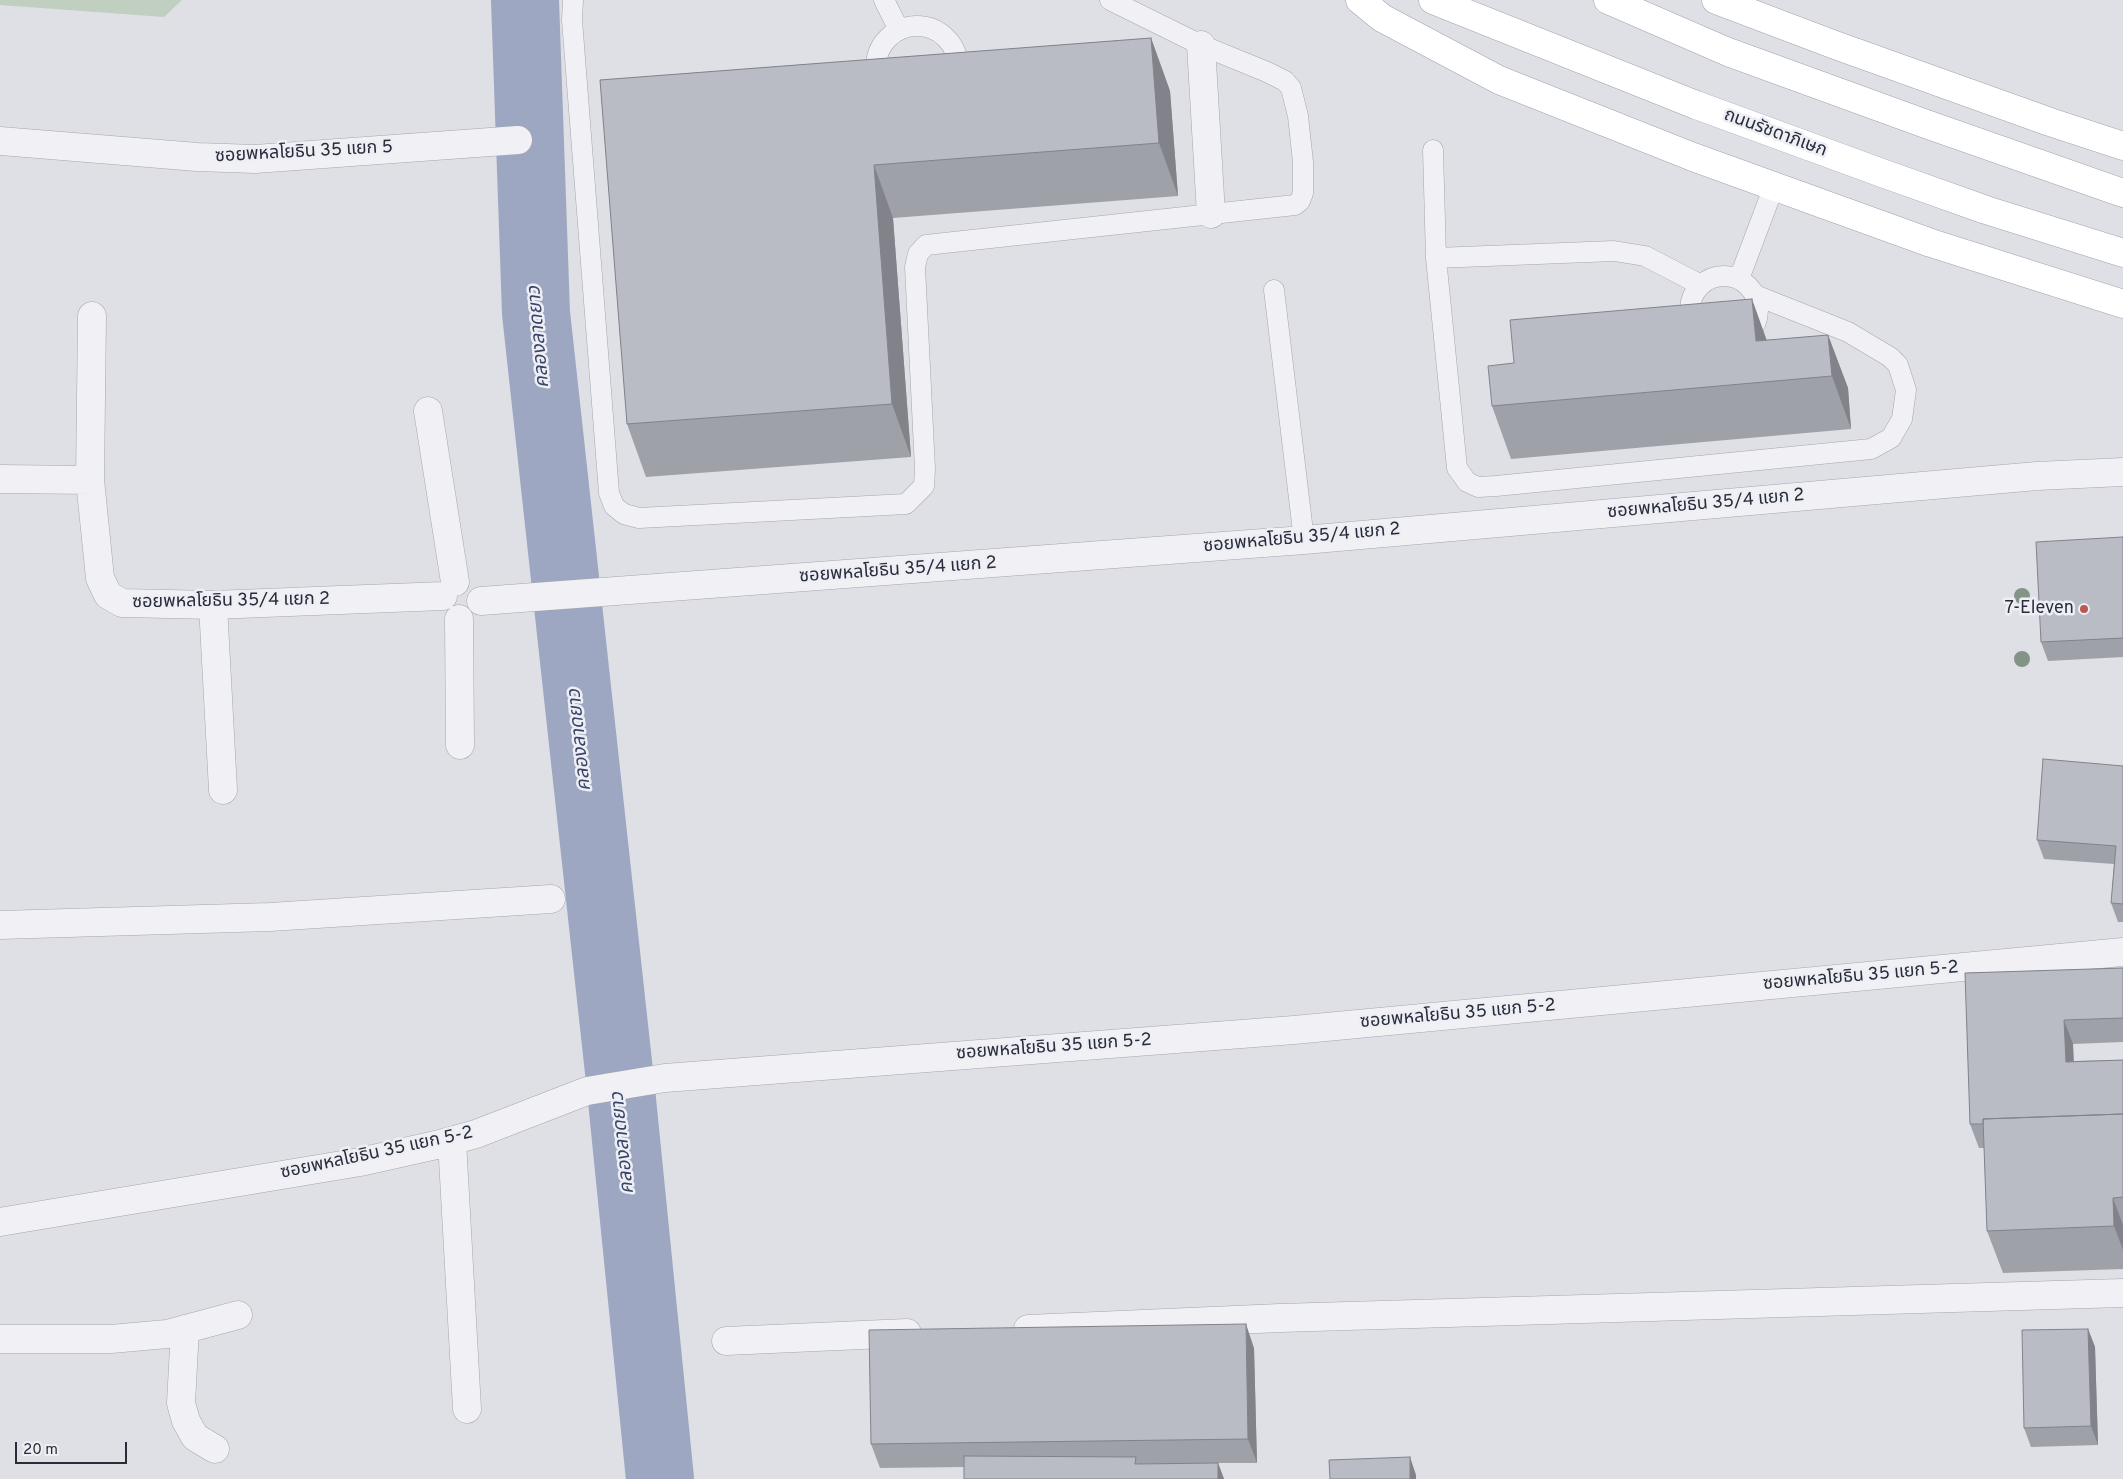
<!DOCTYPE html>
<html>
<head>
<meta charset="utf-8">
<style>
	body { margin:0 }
	#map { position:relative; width:2123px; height:1479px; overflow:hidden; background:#dee0e6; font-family:Overpass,sans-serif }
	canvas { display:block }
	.scale { position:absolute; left:15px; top:1442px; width:112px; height:22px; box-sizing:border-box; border:2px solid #292c3b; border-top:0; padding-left:6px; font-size:15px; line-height:18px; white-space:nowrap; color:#292c3b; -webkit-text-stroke:4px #eeeff4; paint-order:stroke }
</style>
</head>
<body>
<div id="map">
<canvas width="2123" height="1479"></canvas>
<div class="scale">20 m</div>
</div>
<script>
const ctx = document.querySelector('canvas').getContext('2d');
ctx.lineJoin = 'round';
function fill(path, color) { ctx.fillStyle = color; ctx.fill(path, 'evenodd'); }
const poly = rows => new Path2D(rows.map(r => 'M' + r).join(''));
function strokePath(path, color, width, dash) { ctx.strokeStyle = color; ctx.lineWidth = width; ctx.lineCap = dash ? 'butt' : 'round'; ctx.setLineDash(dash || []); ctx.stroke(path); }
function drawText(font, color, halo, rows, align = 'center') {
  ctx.font = font + ' Overpass,"Noto Sans Thai",sans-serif'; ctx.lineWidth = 5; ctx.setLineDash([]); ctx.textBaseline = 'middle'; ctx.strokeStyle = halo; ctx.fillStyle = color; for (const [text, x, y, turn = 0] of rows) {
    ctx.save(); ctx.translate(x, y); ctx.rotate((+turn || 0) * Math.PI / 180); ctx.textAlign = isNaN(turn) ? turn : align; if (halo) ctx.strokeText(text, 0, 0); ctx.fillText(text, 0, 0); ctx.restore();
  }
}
fill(poly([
	[0,0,182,0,164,17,0,5]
]), '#c1cfc1');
strokePath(poly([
	[525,0,536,313,621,1090,660,1479]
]), '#9da7c2', 68);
const lane = poly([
	[573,0,572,20,609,493,614,506,624,514,639,518,906,504,924,486,925,469,915,267,918,254,926,245,1295,205,1300,201,1303,193,1303,162,1298,116,1291,88,1285,81,1267,72,1201,45,1110,0],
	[884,0,899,30],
	'876 67a41 41 0 1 1 82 0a41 41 0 1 1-82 0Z',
	[1433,150,1436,258,1457,468,1467,482,1478,487,1496,486,1871,449,1891,438,1902,419,1906,390,1898,365,1890,357,1848,332,1755,295],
	[1436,258,1614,251,1645,256,1701,285],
	'1690 310a34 34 0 1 1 68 0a34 34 0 1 1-68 0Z',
	[1739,279,1774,186],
	[1274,290,1304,540]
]);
const street = poly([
	[1201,45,1211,214],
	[0,141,197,157,255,159,518,140],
	[428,411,455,582],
	[0,479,90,480,100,578,108,595,122,603,213,605,443,596],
	[90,480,92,316],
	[481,601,1304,540,2037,476,2123,472],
	[213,605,223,790],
	[459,619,460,745],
	[0,925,270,917,551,899],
	[452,1141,467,1409],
	[0,1222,360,1162,436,1145,476,1134,587,1091,665,1078,1294,1030,2123,952],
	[185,1329,181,1403,186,1421,195,1437,215,1449],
	[1028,1329,1280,1318,2123,1293],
	[0,1339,111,1339,167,1334,238,1315],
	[726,1341,907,1333]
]);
const primary = poly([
	[1360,0,1382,18,1499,80,1693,157,1931,243,2123,304],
	[1433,0,1696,105,1882,173,1986,210,2123,253],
	[1608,0,1728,52,1926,124,2123,193],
	[1716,0,1835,45,2050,122,2123,146]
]);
strokePath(lane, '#a4a6af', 21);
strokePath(street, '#a4a6af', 29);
strokePath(primary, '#9fa2b0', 29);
strokePath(lane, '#f1f1f5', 20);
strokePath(street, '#f1f1f5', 28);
strokePath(primary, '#fff', 28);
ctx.fillStyle = '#839487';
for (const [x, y] of [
	[2022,596],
	[2022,659]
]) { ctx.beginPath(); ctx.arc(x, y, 8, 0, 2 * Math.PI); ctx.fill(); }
fill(poly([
	[1151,38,1170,91,1178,196,893,218,911,457,646,477,627,424,600,80],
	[1828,335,1848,388,1851,429,1511,459,1492,406,1767,340],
	[2123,537,2123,657,2048,661,2041,642],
	[2123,766,2123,922,2118,922,2111,903,2114,864,2044,859,2037,840],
	[2123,968,2123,1042,2073,1044,2074,1061,2123,1060,2123,1269,2003,1273,1987,1231,1984,1148,1979,1148,1970,1124,1965,973],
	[2088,1329,2095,1347,2098,1445,2031,1447,2024,1428],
	[1254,1348,1257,1463,1217,1463,1218,1463,1224,1479,964,1479,964,1467,880,1468,871,1444]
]), '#9fa1a9');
fill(poly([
	[1151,38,1170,91,1178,196,1159,143],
	[874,165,893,218,911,457,892,404],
	[1752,299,1771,352,1756,341],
	[1828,335,1848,388,1851,429,1832,376],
	[2064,1020,2073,1044,2074,1086,2066,1062],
	[2113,1198,2123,1225,2123,1250,2114,1226],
	[1246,1324,1254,1348,1257,1463,1248,1439],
	[2088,1329,2095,1347,2098,1445,2091,1426],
	[1410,1457,1416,1475,1416,1479,1410,1479],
	[1218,1463,1224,1479,1218,1479]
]), '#82838a');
const building = poly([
	[1151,38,1159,143,874,165,892,404,627,424,600,80,1151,38],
	[1752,299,1756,341,1828,335,1832,376,1492,406,1488,366,1514,363,1510,320,1752,299],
	[2123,537,2123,638,2041,642,2036,542,2123,537],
	[2043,759,2123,766,2123,904,2111,903,2116,846,2037,840,2043,759],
	[2123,968,2123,1018,2064,1020,2066,1062,2123,1060,2123,1114,1983,1119,1983,1124,1970,1124,1965,973,2123,968],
	[2123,1114,2123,1197,2113,1198,2114,1226,1987,1231,1983,1119,2123,1114],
	[1246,1324,1248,1439,871,1444,869,1330,1246,1324],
	[2088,1329,2091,1426,2024,1428,2022,1330,2088,1329],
	[964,1456,1136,1457,1135,1464,1218,1463,1218,1479,964,1479,964,1456],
	[1410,1457,1410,1479,1330,1479,1329,1460,1410,1457]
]);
fill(building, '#b9bbc5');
strokePath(building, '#82838a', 1);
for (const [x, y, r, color] of [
	[2084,609,5,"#bd5851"]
]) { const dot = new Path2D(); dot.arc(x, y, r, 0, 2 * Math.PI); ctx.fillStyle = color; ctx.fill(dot); strokePath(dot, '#eeeff4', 2); }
drawText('18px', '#292c3b', '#eeeff4', [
	["ถนนรัชดาภิเษก",1775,134,20],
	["ซอยพหลโยธิน 35 แยก 5",304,153,-3],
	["ซอยพหลโยธิน 35/4 แยก 2",1706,505,-5],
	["ซอยพหลโยธิน 35/4 แยก 2",1302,539,-5],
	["ซอยพหลโยธิน 35/4 แยก 2",898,571,-4],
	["ซอยพหลโยธิน 35/4 แยก 2",231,602,-1],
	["ซอยพหลโยธิน 35 แยก 5-2",1861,977,-5],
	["ซอยพหลโยธิน 35 แยก 5-2",1458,1015,-5],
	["ซอยพหลโยธิน 35 แยก 5-2",1054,1048,-4],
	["ซอยพหลโยธิน 35 แยก 5-2",377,1154,-12]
]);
drawText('18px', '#292c3b', '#eeeff4', [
	["7-Eleven",2074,609]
], 'right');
drawText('italic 19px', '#39446a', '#eeeff4', [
	["คลองลาดยาว",540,337,-95],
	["คลองลาดยาว",581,740,-96],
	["คลองลาดยาว",624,1143,-96]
]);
</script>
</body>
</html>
